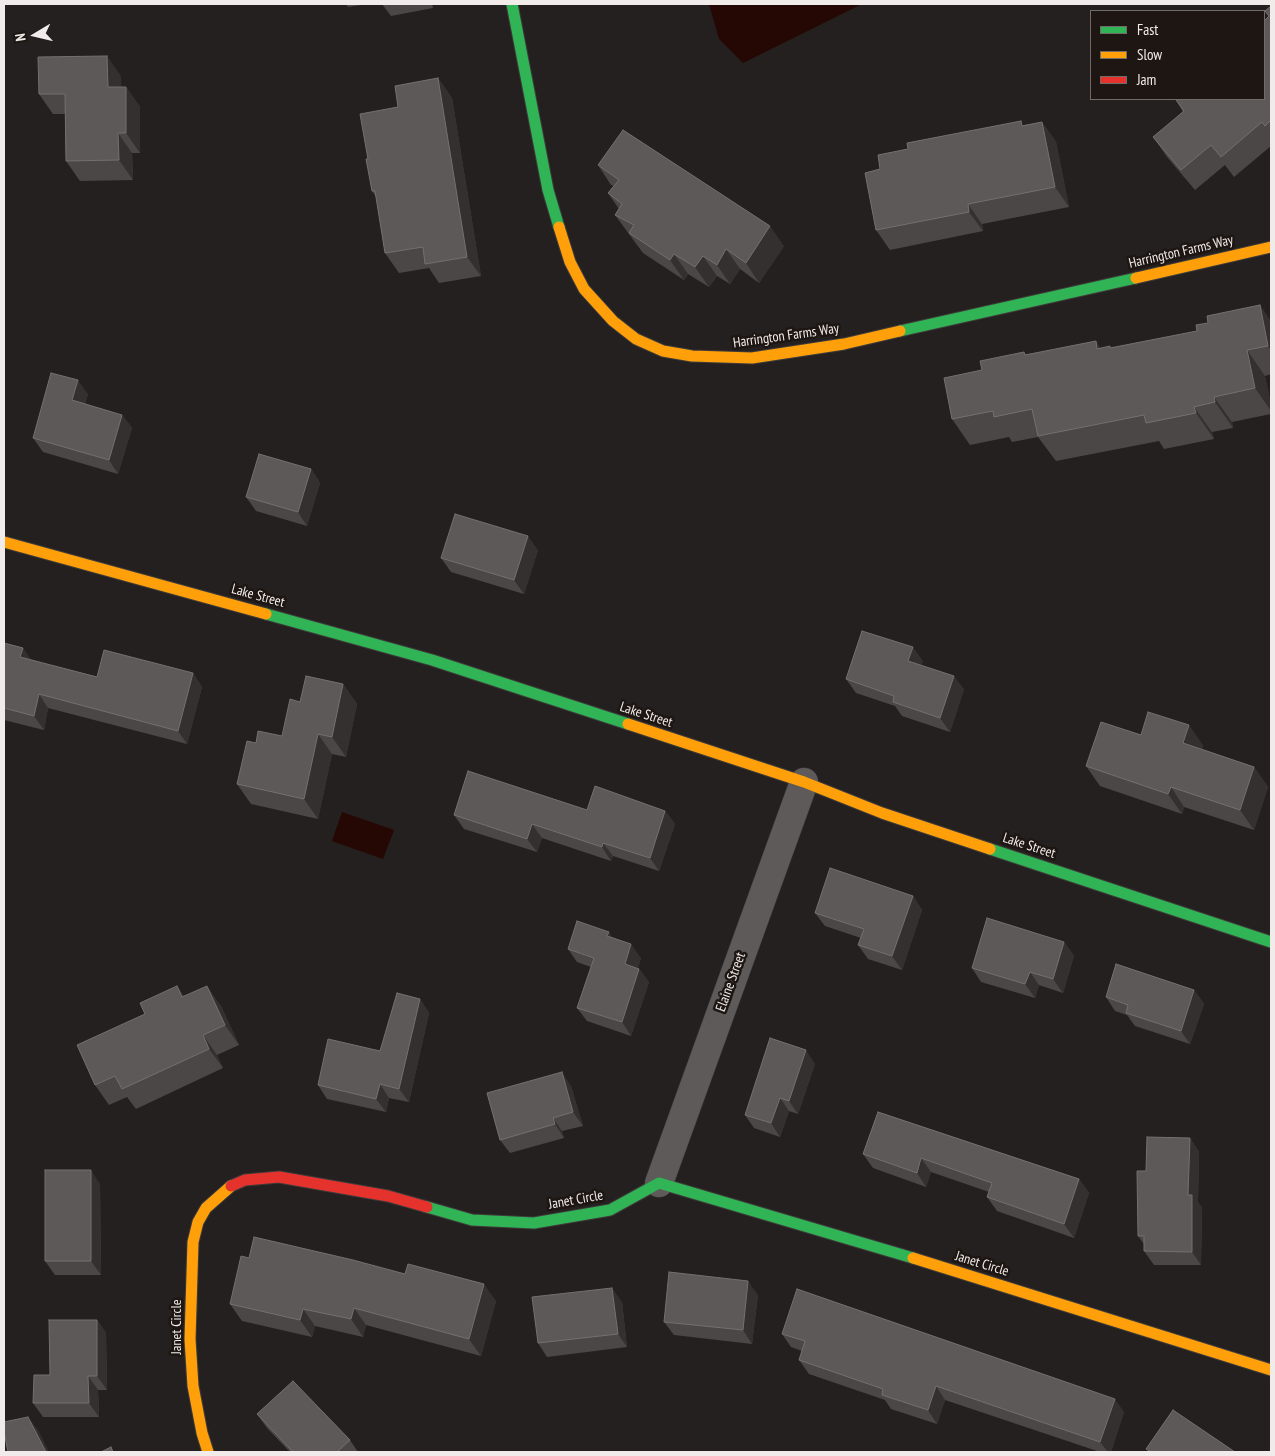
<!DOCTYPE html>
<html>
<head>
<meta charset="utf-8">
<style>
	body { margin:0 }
	#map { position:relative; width:1275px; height:1456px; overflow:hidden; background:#24201f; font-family:"PT Sans Narrow",sans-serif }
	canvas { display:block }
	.frame { position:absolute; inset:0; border:5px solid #f1ece9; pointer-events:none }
	.legend { position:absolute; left:1090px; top:10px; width:175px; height:90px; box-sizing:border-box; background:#1d1613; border:1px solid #726c69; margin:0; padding:6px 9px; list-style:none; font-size:15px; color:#f1ece9 }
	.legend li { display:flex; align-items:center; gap:10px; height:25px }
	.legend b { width:25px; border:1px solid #726c69 }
	.north { position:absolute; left:10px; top:10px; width:50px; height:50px; -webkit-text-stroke:4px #1d1613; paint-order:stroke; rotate:261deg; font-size:14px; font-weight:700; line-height:20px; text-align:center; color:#f1ece9 }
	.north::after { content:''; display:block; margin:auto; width:18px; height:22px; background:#f1ece9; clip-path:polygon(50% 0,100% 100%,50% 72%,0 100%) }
</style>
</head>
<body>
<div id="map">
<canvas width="1275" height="1456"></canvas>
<div class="frame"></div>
<ul class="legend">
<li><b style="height:6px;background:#30b455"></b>Fast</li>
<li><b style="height:6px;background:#ff9f0a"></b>Slow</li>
<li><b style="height:6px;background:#e5322d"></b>Jam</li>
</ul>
<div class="north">N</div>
</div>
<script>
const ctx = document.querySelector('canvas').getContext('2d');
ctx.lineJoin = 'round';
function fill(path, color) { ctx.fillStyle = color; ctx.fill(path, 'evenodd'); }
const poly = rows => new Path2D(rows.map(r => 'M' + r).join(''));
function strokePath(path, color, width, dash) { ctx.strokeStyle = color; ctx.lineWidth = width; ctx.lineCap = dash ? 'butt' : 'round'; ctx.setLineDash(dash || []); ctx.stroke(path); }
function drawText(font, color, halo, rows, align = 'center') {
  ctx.font = font + ' "PT Sans Narrow",sans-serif'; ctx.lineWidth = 5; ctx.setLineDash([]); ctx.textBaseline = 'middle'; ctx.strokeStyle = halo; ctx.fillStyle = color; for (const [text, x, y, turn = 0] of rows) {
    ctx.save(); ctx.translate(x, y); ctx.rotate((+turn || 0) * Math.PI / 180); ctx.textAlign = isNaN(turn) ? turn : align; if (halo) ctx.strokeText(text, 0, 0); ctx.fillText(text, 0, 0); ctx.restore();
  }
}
fill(poly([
	[709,4,862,4,743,63,719,39],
	[342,812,394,830,383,859,332,841]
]), '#250703');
const street = poly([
	[659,1183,804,782]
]);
const fast = poly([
	[512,4,548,190,559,227],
	[900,331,1136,278],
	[266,614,432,660,628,724],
	[990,849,1271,942],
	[427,1207,472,1220,534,1223,610,1210,659,1183,913,1258]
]);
const slow = poly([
	[559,227,570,262,584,289,613,321,636,339,663,351,692,356,752,358,844,344,900,331],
	[1136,278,1271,247],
	[4,542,266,614],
	[628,724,804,782,882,813,990,849],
	[913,1258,1271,1370],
	[208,1452,202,1433,193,1386,190,1339,193,1242,198,1222,206,1208,231,1186]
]);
const jam = poly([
	[231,1186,245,1180,279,1177,388,1196,427,1207]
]);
strokePath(street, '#3e3b3a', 29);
strokePath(fast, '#3e3b3a', 13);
strokePath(slow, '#3e3b3a', 13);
strokePath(jam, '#3e3b3a', 13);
strokePath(street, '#5e5a59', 28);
strokePath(fast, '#30b455', 11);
strokePath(slow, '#ff9f0a', 11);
strokePath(jam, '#e5322d', 11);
fill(poly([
	[346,4,368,4,348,7],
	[382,4,432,4,433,8,391,16],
	[1271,6,1271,146,1234,177,1225,165,1195,190,1167,157,1153,137,1183,112,1176,100,1264,99,1269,17,1265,11],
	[121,76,121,87,126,87,140,107,140,153,132,153,133,180,80,181,66,161,65,114,53,114,39,94],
	[438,78,452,98,481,276,439,283,429,268,399,273,385,253,376,197,372,191,368,159,398,107],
	[1042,122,1056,142,1069,207,982,224,983,231,890,250,876,230,880,169,1024,125],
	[598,165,784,246,759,283,740,269,730,284,717,276,709,287,688,274,684,280,643,253,615,215,619,209,608,193,614,186,611,185],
	[1260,305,1271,322,1271,374,1265,376,1271,404,1271,414,1232,422,1233,428,1212,432,1214,439,1164,449,1159,441,1056,461,1038,437,1012,442,1009,437,970,445,952,419,1024,352,1026,355,1096,341,1100,348,1111,348,1197,331,1208,323],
	[88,394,85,404,122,415,132,428,118,474,43,452,33,438],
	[311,469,320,483,307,526,256,511,246,497],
	[538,550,524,594,451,572,441,558],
	[4,643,31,660,97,677,193,673,202,687,187,744,48,708,44,730,4,720],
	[923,661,921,665,964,689,950,732,902,716,895,706,856,693,846,679],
	[343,684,357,704,346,757,332,754,318,819,251,804,237,784,256,743,282,736,300,702],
	[1141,735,1203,745,1202,749,1254,767,1268,787,1254,830,1184,807,1182,814,1100,786,1086,766],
	[587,810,665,811,675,824,659,871,613,856,611,861,542,838,537,852,464,829,454,815],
	[913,896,922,910,902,970,868,959,858,945,861,938,825,926,815,913],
	[613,938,641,958,638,968,639,969,649,982,631,1036,587,1021,577,1008,591,967,577,962,568,949],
	[1064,942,1074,956,1063,993,1039,985,1035,998,981,982,972,968],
	[177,986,184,996,221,1006,239,1045,217,1055,223,1068,136,1109,127,1097,109,1105,95,1085,145,1014],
	[1194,990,1204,1004,1190,1044,1135,1026,1127,1015,1115,1011,1106,997],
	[420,999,429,1013,409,1102,389,1098,386,1112,327,1099,318,1085,380,1051],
	[815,1064,798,1114,789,1111,780,1137,754,1128,745,1115],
	[571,1086,583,1126,562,1131,564,1138,510,1153,500,1140],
	[878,1112,1079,1179,1089,1193,1074,1238,997,1211,987,1197,989,1192,931,1172,926,1187,873,1168,863,1154],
	[1190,1138,1199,1152,1198,1202,1202,1208,1201,1265,1154,1265,1144,1251,1144,1244,1138,1236,1146,1171],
	[100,1184,101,1275,55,1275,45,1261],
	[249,1258,496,1301,481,1356,366,1325,363,1337,315,1326,312,1337,242,1321,230,1304],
	[758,1295,752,1344,674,1335,664,1322],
	[622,1302,627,1347,547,1357,538,1343],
	[97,1320,106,1333,107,1390,98,1390,99,1417,43,1417,33,1403,50,1375],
	[782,1334,1124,1412,1111,1452,1100,1452,945,1400,937,1424,891,1409,885,1400,809,1374,799,1360,802,1351,791,1347],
	[257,1414,350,1440,358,1452,290,1452,267,1428]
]), '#4b4746');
fill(poly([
	[107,56,121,76,122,107,108,87],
	[438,78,452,98,481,276,467,257],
	[126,87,140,107,140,153,126,133],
	[1042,122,1056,142,1069,207,1055,187],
	[118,133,132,153,133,180,119,160],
	[968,204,982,224,983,231,969,212],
	[770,226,784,246,759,283,746,263],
	[726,249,740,269,730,284,717,265],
	[674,254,688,274,684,280,670,260],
	[703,256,717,276,709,287,695,267],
	[1260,305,1271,322,1271,351,1268,346],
	[1096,341,1113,366,1097,349],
	[1247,350,1265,376,1271,404,1271,411,1255,388],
	[78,380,88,394,82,414,72,400],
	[1214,397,1232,422,1233,428,1215,402],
	[1194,407,1212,432,1214,439,1196,413],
	[122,415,132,428,118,474,109,460],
	[311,469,320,483,307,526,298,512],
	[528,536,538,550,524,594,514,580],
	[913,647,923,661,918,674,908,661],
	[23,648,32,661,20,657],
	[193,673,202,687,187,744,178,731],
	[954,676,964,689,950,732,940,718],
	[343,684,357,704,346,757,332,737],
	[39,694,48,708,44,730,34,716],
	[1189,725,1203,745,1197,763,1183,743],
	[318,734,332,754,318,819,304,799],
	[1254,767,1268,787,1254,830,1240,810],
	[1171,787,1184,807,1182,814,1168,794],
	[665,811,675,824,659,871,650,858],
	[532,824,542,838,537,852,527,839],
	[603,843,613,856,611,861,602,847],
	[913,896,922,910,902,970,892,956],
	[609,932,618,946,607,936],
	[1064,942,1074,956,1063,993,1053,979],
	[631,944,641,958,635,978,625,964],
	[639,969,649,982,631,1036,622,1022],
	[1030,972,1039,985,1035,998,1025,984],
	[177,986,191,1006,182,997],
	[207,986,221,1006,239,1045,225,1025],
	[1194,990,1204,1004,1190,1044,1181,1031],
	[420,999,429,1013,409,1102,399,1089],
	[203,1035,217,1055,223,1068,209,1049],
	[806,1050,815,1064,798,1114,789,1101],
	[562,1072,571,1086,583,1126,573,1112],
	[380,1084,389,1098,386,1112,376,1099],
	[780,1098,789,1111,780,1137,771,1123],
	[553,1118,562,1131,564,1138,555,1124],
	[1190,1138,1199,1152,1198,1202,1202,1208,1201,1265,1192,1252,1188,1195],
	[921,1158,931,1172,926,1187,917,1173],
	[91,1170,100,1184,101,1275,91,1261],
	[1079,1179,1089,1193,1074,1238,1064,1224],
	[748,1281,758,1295,752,1344,743,1330],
	[484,1284,496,1301,481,1356,469,1339],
	[612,1288,622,1302,627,1347,618,1334],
	[354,1308,366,1325,363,1337,351,1319],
	[303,1309,315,1326,312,1337,300,1320],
	[97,1320,106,1333,107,1390,97,1376],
	[88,1376,98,1390,99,1417,89,1403],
	[936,1386,945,1400,937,1424,928,1410],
	[1115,1399,1124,1412,1111,1452,1108,1452,1100,1442],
	[28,1417,38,1430,49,1452,46,1452]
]), '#34302f');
const building = poly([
	[1271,6,1271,120,1265,126,1262,122,1221,157,1211,145,1181,170,1153,137,1184,111,1176,100,1177,99,1264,99,1264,21,1269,16,1265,11,1271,6],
	[107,56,108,87,126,87,126,133,118,133,119,160,66,161,65,94,39,94,38,57,107,56],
	[438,78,467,257,425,264,423,247,385,253,375,191,372,191,366,159,368,159,360,114,398,107,395,86,438,78],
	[1021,121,1022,126,1042,122,1055,187,968,204,969,212,876,230,865,173,880,169,878,155,908,149,907,143,1021,121],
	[623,130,770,226,746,263,726,249,717,265,703,256,695,267,674,254,670,260,629,233,634,225,615,215,622,204,608,193,619,180,598,165,623,130],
	[1260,305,1268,346,1247,350,1255,388,1214,397,1215,402,1194,407,1196,413,1146,423,1144,415,1038,436,1032,409,994,417,993,411,952,419,944,378,982,370,980,361,1024,352,1025,355,1096,341,1097,349,1110,346,1110,348,1197,331,1196,325,1208,323,1207,316,1260,305],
	[51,373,78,380,72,400,122,415,109,460,33,438,51,373],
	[259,454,311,469,298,512,246,497,259,454],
	[455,514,528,536,514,580,441,558,455,514],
	[862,631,913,647,908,661,954,676,940,718,893,702,894,696,846,679,862,631],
	[4,643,23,648,20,657,97,677,104,650,193,673,178,731,39,694,34,716,4,708,4,643],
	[306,676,343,684,332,737,318,734,304,799,237,784,247,741,256,743,258,731,282,736,290,699,300,702,306,676],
	[1148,712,1189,725,1183,743,1254,767,1240,810,1171,787,1168,794,1086,766,1101,722,1141,735,1148,712],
	[468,771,587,810,595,786,665,811,650,858,603,843,602,847,532,824,527,839,454,815,468,771],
	[830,868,913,896,892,956,858,945,864,929,815,913,830,868],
	[987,918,1064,942,1053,979,1030,972,1025,984,972,968,987,918],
	[577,921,609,932,607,936,631,944,625,964,639,969,622,1022,577,1008,594,958,568,949,577,921],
	[1116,964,1194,990,1181,1031,1126,1013,1128,1005,1106,997,1116,964],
	[177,986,182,997,207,986,225,1025,203,1035,209,1049,122,1089,115,1076,95,1085,77,1045,145,1014,140,1003,177,986],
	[397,993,420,999,399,1089,380,1084,376,1099,318,1085,328,1039,380,1051,397,993],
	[770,1038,806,1050,789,1101,780,1098,771,1123,745,1115,770,1038],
	[562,1072,573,1112,553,1118,555,1124,500,1140,487,1093,562,1072],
	[878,1112,1079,1179,1064,1224,987,1197,992,1183,921,1158,917,1173,863,1154,878,1112],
	[1147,1137,1190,1138,1188,1195,1192,1195,1192,1252,1144,1251,1144,1236,1138,1236,1137,1171,1146,1171,1147,1137],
	[45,1170,91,1170,91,1261,45,1261,45,1170],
	[254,1237,353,1260,405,1274,408,1264,484,1284,469,1339,354,1308,351,1319,303,1309,300,1320,230,1304,241,1256,249,1258,254,1237],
	[669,1272,748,1281,743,1330,664,1322,669,1272],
	[612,1288,618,1334,538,1343,532,1297,612,1288],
	[797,1289,1115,1399,1100,1442,936,1386,928,1410,882,1395,883,1389,799,1360,805,1341,782,1334,797,1289],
	[49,1320,97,1320,97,1376,88,1376,89,1403,33,1403,34,1375,50,1375,49,1320],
	[293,1381,350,1440,337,1452,293,1452,257,1414,293,1381],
	[1173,1410,1235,1452,1151,1452,1146,1449,1173,1410],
	[28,1417,46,1452,8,1452,4,1432,4,1422,28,1417],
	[111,1447,113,1452,101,1452,111,1447]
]);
fill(building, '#5c5958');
strokePath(building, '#74706e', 1);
drawText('14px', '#f1ece9', '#1d1613', [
	["Harrington Farms Way",1181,252,-13],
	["Harrington Farms Way",786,336,-8],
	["Lake Street",258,596,15],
	["Lake Street",646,715,18],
	["Lake Street",1029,846,18],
	["Elaine Street",731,982,-70],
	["Janet Circle",576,1200,-10],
	["Janet Circle",982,1264,17],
	["Janet Circle",177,1327,-90]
]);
</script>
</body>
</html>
